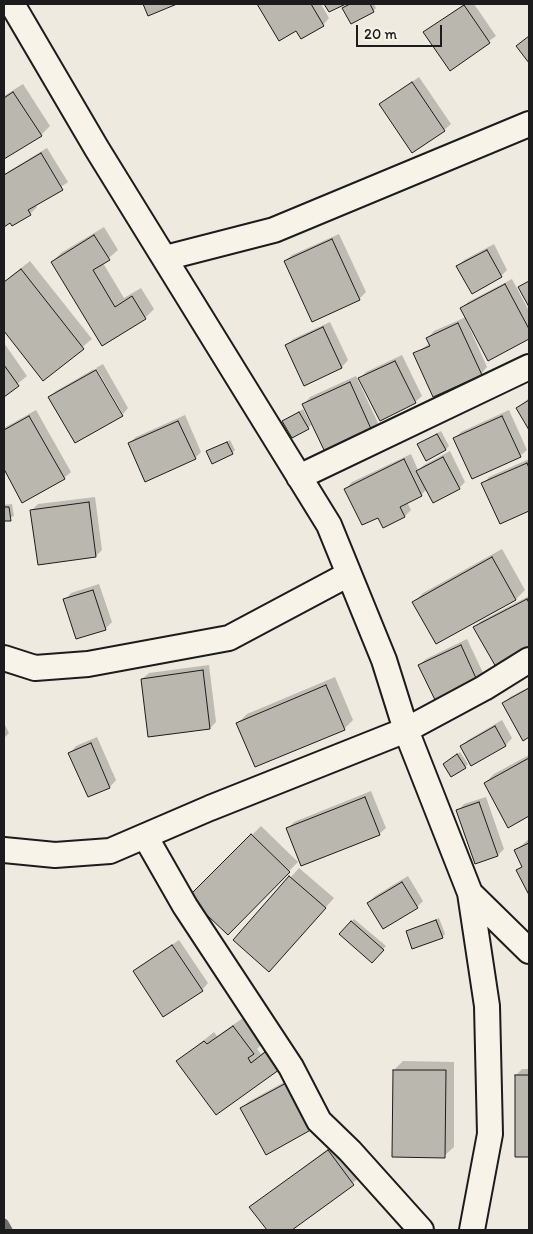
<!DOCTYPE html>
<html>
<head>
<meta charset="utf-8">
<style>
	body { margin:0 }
	#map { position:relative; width:533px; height:1234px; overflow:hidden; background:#eeeae0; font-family:Itim,sans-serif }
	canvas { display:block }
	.frame { position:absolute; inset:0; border:5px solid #1c1c1c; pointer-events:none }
	.scale { position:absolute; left:356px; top:25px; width:86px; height:22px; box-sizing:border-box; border:2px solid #1c1c1c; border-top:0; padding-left:6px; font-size:15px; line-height:18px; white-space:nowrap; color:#1c1c1c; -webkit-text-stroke:4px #f7f3e8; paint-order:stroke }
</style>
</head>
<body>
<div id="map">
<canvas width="533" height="1234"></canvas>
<div class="frame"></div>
<div class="scale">20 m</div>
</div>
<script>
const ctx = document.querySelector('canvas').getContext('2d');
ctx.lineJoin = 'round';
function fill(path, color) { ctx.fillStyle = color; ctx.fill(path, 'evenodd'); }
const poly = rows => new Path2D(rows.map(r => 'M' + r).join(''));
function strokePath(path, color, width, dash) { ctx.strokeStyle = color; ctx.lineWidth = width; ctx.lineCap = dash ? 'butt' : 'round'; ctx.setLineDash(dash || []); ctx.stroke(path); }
fill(poly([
	[258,4,321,4,329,18,323,25,297,29,279,39],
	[348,4,374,4,376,8,373,11,343,8],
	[464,4,474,4,496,36,450,69,425,32],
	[419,77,451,124,444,130,380,104],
	[23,84,50,126,41,135,4,158,4,96],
	[47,148,68,182,35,205,37,207,30,214,4,225,4,174],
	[104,227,118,250,103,263,124,298,141,288,154,309,145,318,102,344,52,262,61,253],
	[339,234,366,292,359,299,285,261,292,255],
	[494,244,507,270,501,276,458,266,464,260],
	[30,261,92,339,44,379,4,329,4,282],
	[512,279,529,311,529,337,488,359,468,319,466,320,487,367,481,374,415,354,430,343,428,338,434,331,466,317,462,308,468,302],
	[330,322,348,360,342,367,305,384,286,346,293,339],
	[4,343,27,376,4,395],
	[402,355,422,396,415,402,360,378,366,372],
	[103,364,128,408,123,414,96,368],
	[94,369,121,415,49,397,56,391],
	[356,376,378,423,371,430,304,404,310,397],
	[529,398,529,428,518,408],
	[303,409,311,425,308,428,284,421],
	[36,410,71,472,64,478,23,501,4,466,4,428],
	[509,410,527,450,520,456,455,438,461,432],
	[185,415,201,452,195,458,129,443,136,437],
	[441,431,449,446,446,449,419,444],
	[230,440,235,450,232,453,208,452],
	[450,451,465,482,459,488,427,489,421,495,407,502,411,510,405,516,384,526,379,516,346,489,352,482,411,454,418,470,424,465],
	[529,459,529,509,500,522,483,484,489,477],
	[95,497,102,550,96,556,31,511,38,504],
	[12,504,14,516,4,520,4,505],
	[502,549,525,590,516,599,437,643,414,602,423,593],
	[99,584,112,622,105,629,65,600,71,593],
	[529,596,529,647,497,665,475,627,481,621],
	[467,639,486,679,479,686,419,665,426,659],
	[209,665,216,722,210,728,142,679,149,673],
	[335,677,353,720,344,729,238,723,247,714],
	[529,687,529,736,523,739,503,704,510,697],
	[502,720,512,738,506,745,472,765,461,747,468,740],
	[4,723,9,733,4,738],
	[97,737,116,780,110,787,70,753,76,746],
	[460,752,468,764,465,767,444,764],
	[529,755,529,815,508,826,485,783,494,774],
	[371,791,386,828,379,834,288,828,294,822],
	[486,797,504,849,498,855,458,811,464,804],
	[261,826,298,862,228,933,190,897],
	[529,839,529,892,518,870,523,866,515,851],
	[299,868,334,898,278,961,235,940],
	[408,876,423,901,417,907,368,903,375,896],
	[439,918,445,934,442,937,408,931],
	[354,919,386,946,372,961,341,933],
	[179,940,208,983,202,990,134,971],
	[243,1018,262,1044,257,1049,261,1054,279,1041,282,1066,178,1061,214,1032,217,1036],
	[403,1061,454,1062,454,1147,444,1156,394,1070],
	[522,1069,529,1069,529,1155,516,1155,516,1075],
	[297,1075,322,1120,241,1109,248,1102],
	[337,1142,363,1175,290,1230,268,1230,251,1207]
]), '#0003');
strokePath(poly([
	[4,1223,8,1230]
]), '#6f6d69', 9);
const building = poly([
	[143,4,177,4,148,16,143,4],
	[257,4,311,4,324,26,301,39,296,31,279,41,257,4],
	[324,4,346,4,329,12,324,4],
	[350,4,370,4,374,12,351,24,342,8,350,4],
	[464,5,490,43,450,71,423,32,464,5],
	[529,36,529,63,516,46,529,36],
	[412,82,445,131,412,153,379,104,412,82],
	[13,92,42,136,4,159,4,98,13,92],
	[41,153,63,190,28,210,31,215,12,226,10,223,4,227,4,175,41,153],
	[94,235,110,260,93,270,115,307,132,296,146,319,102,346,51,262,94,235],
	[332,239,360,300,312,322,284,261,332,239],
	[487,250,502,277,472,294,456,266,487,250],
	[21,269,84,349,43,381,4,331,4,282,21,269],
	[529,281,529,307,518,287,529,281],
	[505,284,529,329,529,339,488,361,460,308,505,284],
	[458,323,482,375,433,397,413,353,430,346,426,338,458,323],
	[323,327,342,368,304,386,285,345,323,327],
	[395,361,416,403,380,421,358,378,395,361],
	[4,365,19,386,4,397,4,365],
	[96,370,123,416,75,443,48,397,96,370],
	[350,382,372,431,325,452,302,404,350,382],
	[529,400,529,430,516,408,529,400],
	[299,412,309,429,292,438,282,421,299,412],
	[29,416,65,479,22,503,4,469,4,430,29,416],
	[502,416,521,457,472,479,453,438,502,416],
	[178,421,196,459,145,482,128,443,178,421],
	[437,434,446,450,426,461,417,444,437,434],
	[227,442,233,454,212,464,206,451,227,442],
	[443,457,460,489,433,503,416,471,443,457],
	[404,459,422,496,400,507,405,517,383,528,378,518,362,525,344,489,404,459],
	[527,463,529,468,529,511,500,524,481,483,527,463],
	[89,502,96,557,38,565,30,510,89,502],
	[4,507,9,507,11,521,4,521,4,507],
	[492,557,516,600,436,644,412,602,492,557],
	[93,590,106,630,76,639,63,599,93,590],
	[527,599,529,603,529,648,496,667,473,627,527,599],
	[461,645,480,687,438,706,418,665,461,645],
	[203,670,210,729,148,737,141,679,203,670],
	[326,685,345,730,255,767,236,723,326,685],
	[529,688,529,737,523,741,502,703,529,688],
	[495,726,506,746,471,766,460,746,495,726],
	[91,743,110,788,88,797,68,753,91,743],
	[457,754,466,768,451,777,443,764,457,754],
	[529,758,529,816,508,828,484,783,529,758],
	[365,797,380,835,301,866,286,828,365,797],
	[479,802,498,856,475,864,456,810,479,802],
	[251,834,290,872,228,935,188,897,251,834],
	[529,843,529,895,516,870,522,867,514,850,529,843],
	[289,876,326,908,269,972,233,940,289,876],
	[402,882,418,908,383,929,367,903,402,882],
	[436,920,443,938,412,949,406,931,436,920],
	[351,921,384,950,372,963,339,934,351,921],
	[172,945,203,991,163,1017,133,971,172,945],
	[233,1026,254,1054,248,1058,251,1063,269,1049,283,1067,216,1115,176,1061,204,1041,207,1044,233,1026],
	[393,1070,446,1070,445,1158,392,1157,393,1070],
	[515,1075,529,1075,529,1157,515,1157,515,1075],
	[290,1081,316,1127,266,1155,240,1108,290,1081],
	[328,1150,354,1185,292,1230,267,1230,249,1207,328,1150]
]);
fill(building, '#bab7af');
strokePath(building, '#1c1c1c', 1);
const street = poly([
	[12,4,97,149,329,525,384,660,406,730,470,893,487,1006,490,1134,472,1230],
	[165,258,274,230,529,124],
	[299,477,529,367],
	[4,658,35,668,88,664,229,638,349,574],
	[145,836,185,906,291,1067,319,1121,350,1151,421,1230],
	[4,850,55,855,110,851,210,808,406,730,484,688,529,660],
	[470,893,529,951]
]);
strokePath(street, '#1c1c1c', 28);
strokePath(street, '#f7f3e8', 24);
</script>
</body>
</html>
